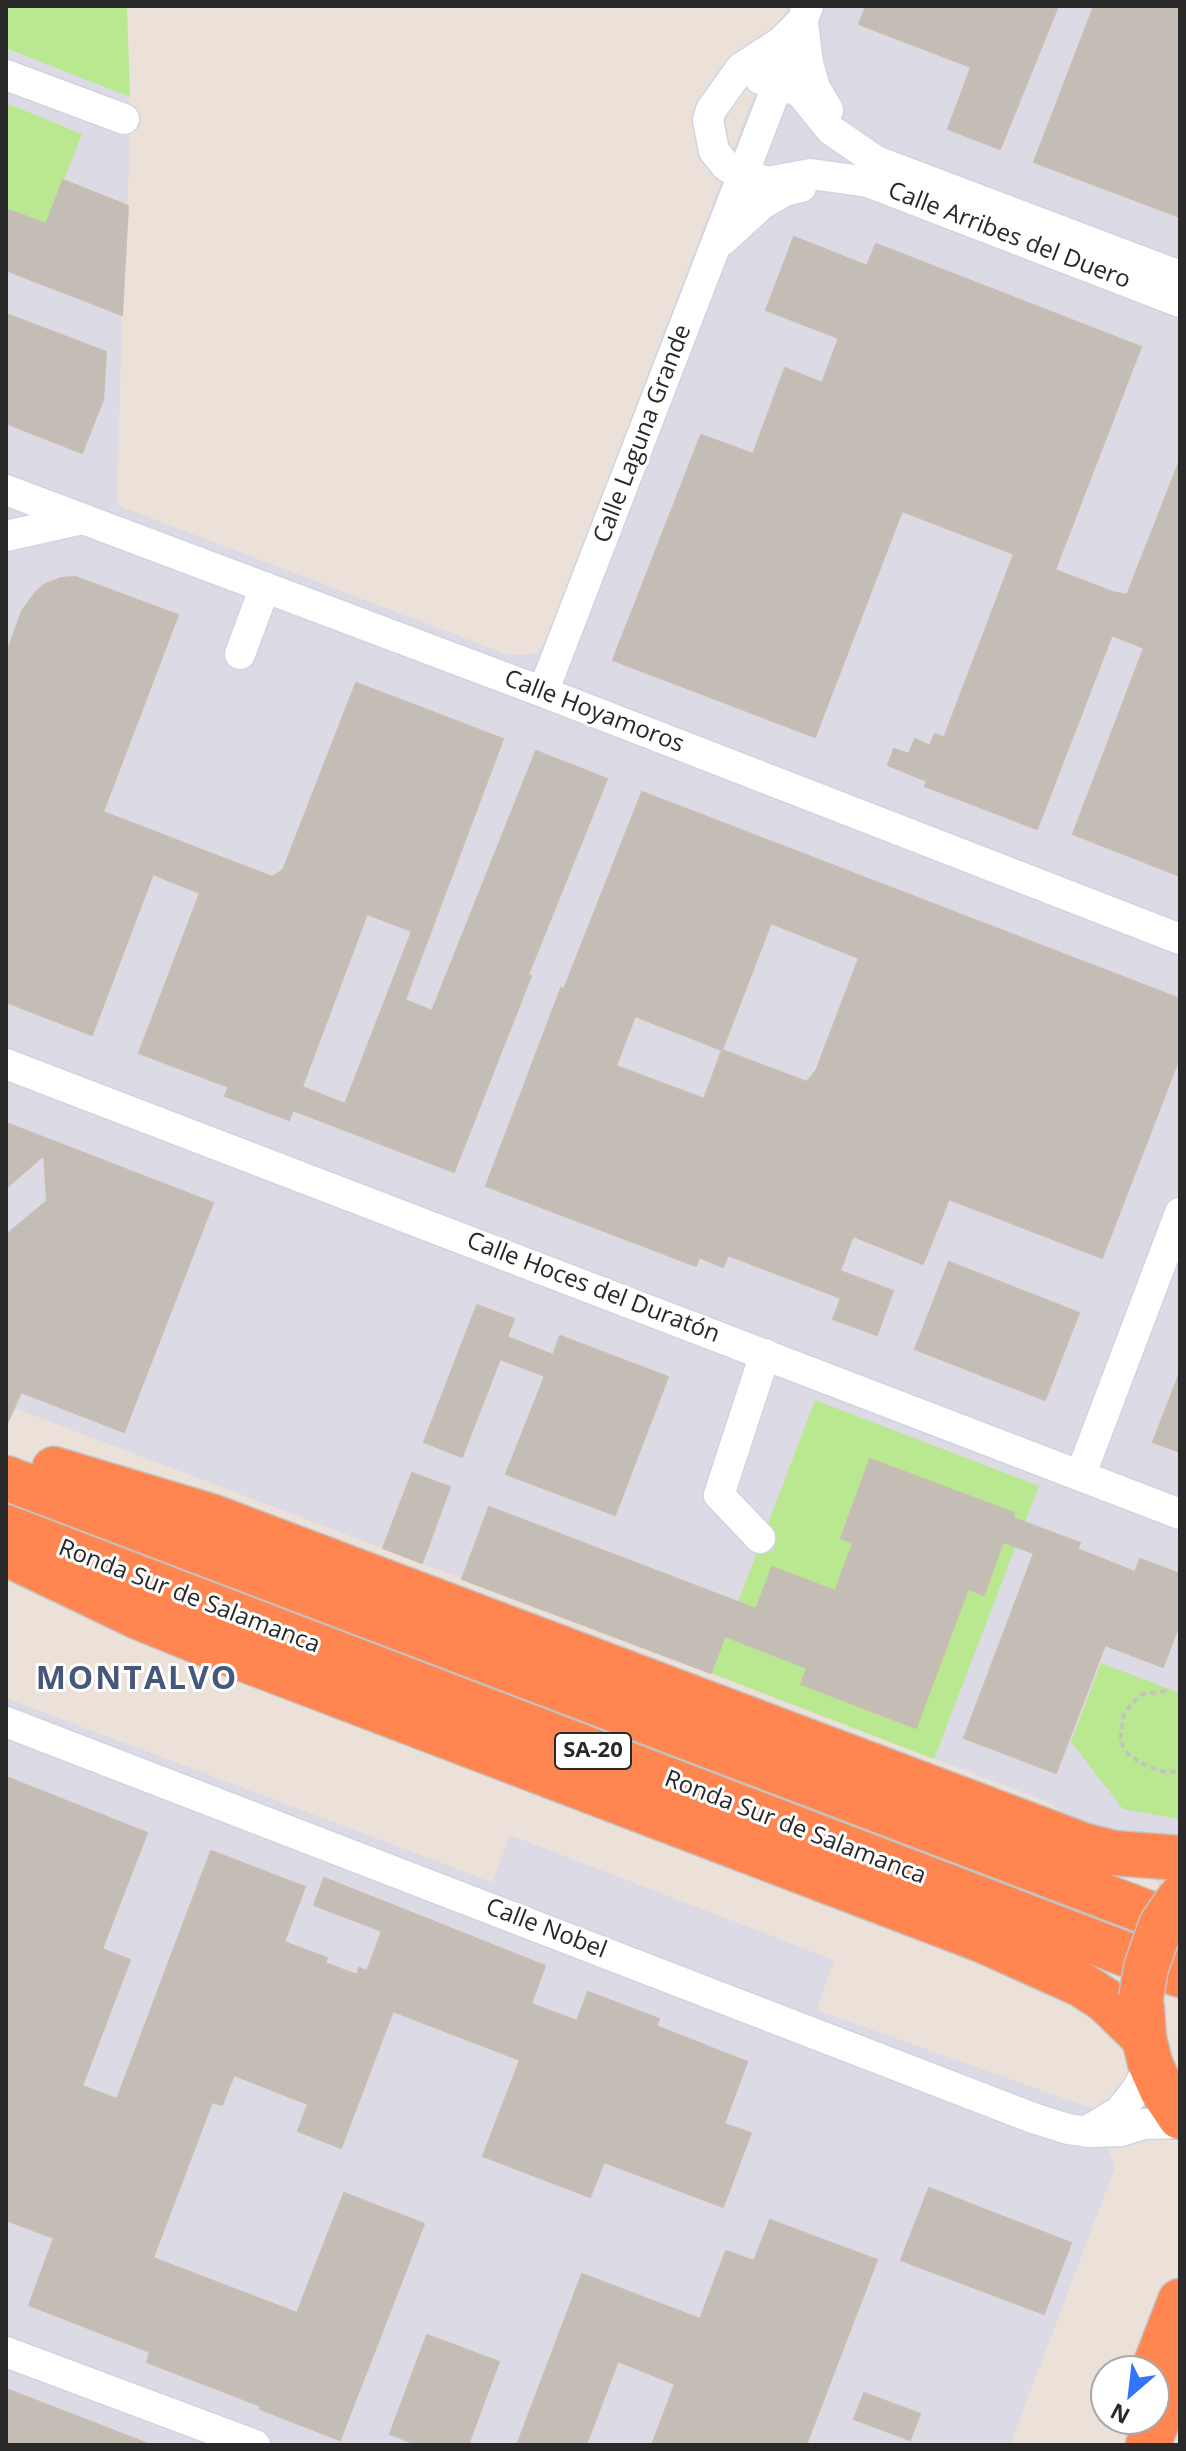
<!DOCTYPE html>
<html>
<head>
<meta charset="utf-8">
<style>
	body { margin:0 }
	#map { position:relative; width:1186px; height:2451px; overflow:hidden; background:#ece1d9; font-family:"Open Sans",sans-serif }
	canvas { display:block }
	.frame { position:absolute; inset:0; border:8px solid #292929; pointer-events:none }
	.north { position:absolute; left:1090px; top:2355px; width:80px; height:80px; box-sizing:border-box; background:#fff; border:2px solid #a9a9a9; border-radius:50%; rotate:208deg; font-size:22px; font-weight:700; line-height:32px; text-align:center; color:#292929 }
	.north::after { content:''; display:block; margin:auto; width:28px; height:36px; background:#3374ff; clip-path:polygon(50% 0,100% 100%,50% 72%,0 100%) }
</style>
</head>
<body>
<div id="map">
<canvas width="1186" height="2451"></canvas>
<div class="frame"></div>
<div class="north">N</div>
</div>
<script>
const ctx = document.querySelector('canvas').getContext('2d');
ctx.lineJoin = 'round';
function fill(path, color) { ctx.fillStyle = color; ctx.fill(path, 'evenodd'); }
const poly = rows => new Path2D(rows.map(r => 'M' + r).join(''));
function strokePath(path, color, width, dash) { ctx.strokeStyle = color; ctx.lineWidth = width; ctx.lineCap = dash ? 'butt' : 'round'; ctx.setLineDash(dash || []); ctx.stroke(path); }
function drawText(font, color, halo, rows, align = 'center') {
  ctx.font = font + ' "Open Sans",sans-serif'; ctx.lineWidth = 6; ctx.setLineDash([]); ctx.textBaseline = 'middle'; ctx.strokeStyle = halo; ctx.fillStyle = color; for (const [text, x, y, turn = 0] of rows) {
    ctx.save(); ctx.translate(x, y); ctx.rotate((+turn || 0) * Math.PI / 180); ctx.textAlign = isNaN(turn) ? turn : align; if (halo) ctx.strokeText(text, 0, 0); ctx.fillText(text, 0, 0); ctx.restore();
  }
}
fill(poly([
	[6,6,127,6,129,167,122,315,117,505,506,654,521,655,536,653,547,639,788,6,1180,6,1180,1900,1048,1802,6,1405],
	[6,1698,492,1882,510,1835,834,1960,817,2010,1094,2109,1115,2168,1010,2445,6,2445]
]), '#dcdae4');
fill(poly([
	[6,6,127,6,130,97,6,48],
	[6,103,82,134,46,224,6,209],
	[815,1400,1039,1486,934,1759,711,1673],
	[1101,1663,1180,1693,1180,1819,1123,1809,1071,1742]
]), '#bae891');
const building = poly([
	[866,6,1058,6,1000,149,948,129,971,67,859,24,866,6],
	[1094,6,1180,6,1180,217,1034,162,1094,6],
	[63,180,128,206,122,315,6,270,6,209,46,224,63,180],
	[794,237,867,266,876,244,1141,347,1055,570,1112,592,1127,595,1180,460,1180,876,1073,834,1144,648,1112,635,1037,829,925,786,927,781,888,765,894,749,909,754,915,739,930,746,935,734,944,738,1014,554,902,511,815,737,613,660,701,435,753,454,785,368,822,383,839,338,766,310,794,237],
	[6,314,106,352,103,400,82,453,6,423,6,314],
	[75,577,178,615,103,812,272,877,283,870,356,683,503,739,405,1000,432,1011,536,751,607,779,528,975,531,976,454,1172,293,1110,289,1120,225,1096,229,1087,139,1053,200,893,153,874,92,1035,6,1002,6,655,22,611,35,593,44,585,61,578,75,577],
	[367,914,412,931,345,1104,302,1087,367,914],
	[642,792,1180,999,1180,1056,1102,1258,949,1199,923,1264,853,1236,840,1271,893,1291,877,1335,833,1319,841,1298,728,1255,723,1267,699,1257,696,1266,486,1186,561,988,564,989,642,792],
	[771,923,859,958,816,1071,807,1082,722,1050,771,923],
	[635,1016,722,1050,704,1099,616,1066,635,1016],
	[6,1123,213,1203,124,1432,21,1392,6,1426,6,1235,47,1201,44,1155,6,1188,6,1123],
	[949,1262,1079,1313,1045,1400,915,1349,949,1262],
	[477,1305,514,1319,507,1337,553,1355,560,1336,668,1377,615,1515,506,1474,545,1376,500,1359,462,1457,424,1442,477,1305],
	[1179,1375,1180,1376,1180,1452,1153,1442,1179,1375],
	[870,1459,1014,1513,1013,1518,1080,1543,1077,1549,1135,1572,1140,1559,1180,1574,1180,1622,1163,1667,1105,1645,1056,1773,964,1738,1034,1553,1003,1542,984,1595,968,1589,916,1728,801,1684,807,1668,725,1636,711,1673,462,1579,489,1507,756,1609,772,1567,835,1591,853,1543,841,1538,870,1459],
	[412,1473,450,1487,422,1563,383,1548,412,1473],
	[6,1777,147,1833,102,1949,130,1960,82,2086,117,2099,211,1851,305,1887,284,1942,327,1958,325,1963,357,1975,359,1968,367,1971,382,1931,314,1905,324,1878,545,1966,531,2004,577,2021,588,1992,659,2019,656,2026,747,2062,724,2124,751,2133,723,2207,604,2162,590,2197,483,2156,520,2060,393,2011,341,2148,298,2131,308,2104,234,2075,222,2105,212,2102,153,2258,297,2313,344,2193,424,2224,340,2440,260,2409,261,2406,147,2362,150,2352,29,2305,54,2238,6,2220,6,1777],
	[929,2188,1071,2243,1044,2314,901,2260,929,2188],
	[770,2220,877,2260,806,2445,652,2445,675,2384,618,2361,586,2445,517,2445,582,2274,700,2319,726,2251,754,2261,770,2220],
	[427,2335,499,2362,468,2445,419,2445,390,2434,427,2335],
	[6,2389,148,2444,148,2445,6,2445,6,2389],
	[864,2393,920,2414,910,2440,854,2419,864,2393]
]);
fill(building, '#c4bdb5');
strokePath(building, '#c8bdb3', 2);
const minor = poly([
	[803,23,808,63,815,88,828,110],
	[799,24,781,42,741,68,711,110,708,120,714,151,726,166,743,175,768,182,811,174,868,182,1180,302],
	[6,75,124,119],
	[760,79,778,82,801,93,831,130,876,161,1180,276],
	[723,240,762,204,785,191,801,187],
	[6,490,543,692,1180,939],
	[6,536,82,519],
	[240,654,265,587],
	[543,692,808,6],
	[6,1064,1180,1514],
	[1081,1474,1180,1213],
	[760,1538,719,1495,765,1354],
	[6,1722,1033,2118,1068,2129,1088,2132,1121,2131,1144,2124,1180,2123],
	[1089,2130,1120,2111,1138,2088,1150,2063],
	[6,2352,255,2445]
]);
const highway = poly([
	[54,1469,211,1516,1083,1845,1114,1853,1180,1858],
	[6,1478,1180,1925],
	[6,1527,1180,1975],
	[19,1560,138,1617,217,1649,984,1941,1082,1985,1105,2000,1144,2038],
	[1142,2008,1144,2038,1150,2063,1162,2090,1180,2117],
	[1153,2371,1180,2301],
	[1148,2445,1180,2364]
]);
strokePath(minor, '#ced5e3', 33);
strokePath(highway, '#c3c3c3', 47);
strokePath(poly([
	[1166,1691,1143,1694,1132,1703,1124,1714,1120,1741,1128,1754,1141,1763,1160,1771,1180,1772]
]), '#c3c3c3', 4, [6, 4]);
strokePath(minor, '#fff', 30);
strokePath(highway, '#ff8651', 44);
const highwayBridge = poly([
	[1141,1998,1146,1968,1161,1925,1180,1897]
]);
strokePath(highwayBridge, '#c3c3c3', 47, []);
strokePath(highwayBridge, '#ff8651', 44);
for (const [x, y, w] of [
	[593,1751,76]
]) { const box = new Path2D(); box.roundRect(x - w / 2, y - 18, w, 36, 6); ctx.fillStyle = '#fff'; ctx.fill(box); strokePath(box, '#292929', 2); }
drawText('bold 22px', '#292929', null, [
	["SA-20",593,1751]
]);
drawText('24px', '#292929', '#fff', [
	["Calle Arribes del Duero",1009,236,21],
	["Calle Laguna Grande",643,434,-69],
	["Calle Hoyamoros",594,712,21],
	["Calle Hoces del Duratón",593,1288,21],
	["Ronda Sur de Salamanca",189,1597,21],
	["Ronda Sur de Salamanca",795,1828,21],
	["Calle Nobel",546,1929,21]
]);
ctx.letterSpacing = '2px';
drawText('bold 32px', '#46577c', '#fff', [
	["MONTALVO",137,1680]
]);
ctx.letterSpacing = '0px';
</script>
</body>
</html>
